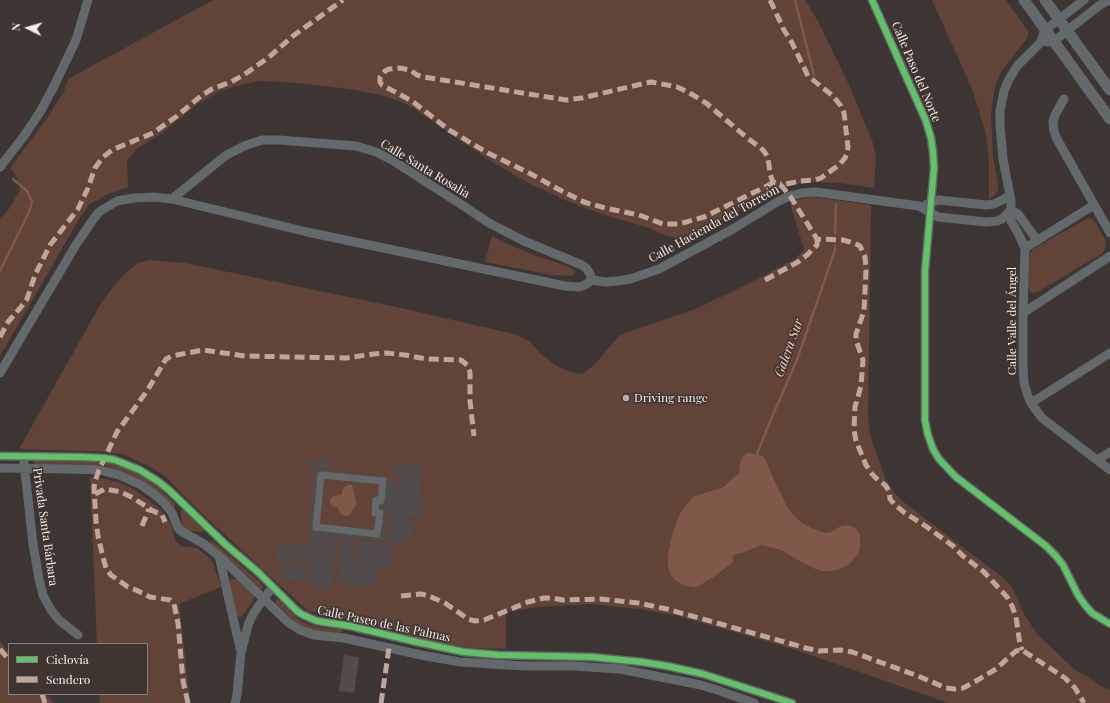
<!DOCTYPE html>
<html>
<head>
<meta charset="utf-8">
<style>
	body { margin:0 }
	#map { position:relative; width:1110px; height:703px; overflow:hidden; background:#3c3534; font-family:"Playfair Display",serif }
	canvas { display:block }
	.legend { position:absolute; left:8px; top:643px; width:140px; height:52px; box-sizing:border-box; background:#3f3430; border:1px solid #897f7c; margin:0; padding:5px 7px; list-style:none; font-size:12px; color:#f7efed }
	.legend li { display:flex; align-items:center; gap:8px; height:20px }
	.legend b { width:20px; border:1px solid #897f7c }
	.north { position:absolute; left:8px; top:8px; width:40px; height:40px; -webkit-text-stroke:3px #3f3430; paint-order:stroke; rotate:275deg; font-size:11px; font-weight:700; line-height:16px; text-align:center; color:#f7efed }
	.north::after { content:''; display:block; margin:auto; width:14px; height:18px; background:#f7efed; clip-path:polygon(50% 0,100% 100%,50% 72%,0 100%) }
</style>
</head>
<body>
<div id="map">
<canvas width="1110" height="703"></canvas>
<ul class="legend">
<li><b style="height:5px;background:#61c268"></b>Ciclovía</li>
<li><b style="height:5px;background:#c0a59a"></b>Sendero</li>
</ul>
<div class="north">N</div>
</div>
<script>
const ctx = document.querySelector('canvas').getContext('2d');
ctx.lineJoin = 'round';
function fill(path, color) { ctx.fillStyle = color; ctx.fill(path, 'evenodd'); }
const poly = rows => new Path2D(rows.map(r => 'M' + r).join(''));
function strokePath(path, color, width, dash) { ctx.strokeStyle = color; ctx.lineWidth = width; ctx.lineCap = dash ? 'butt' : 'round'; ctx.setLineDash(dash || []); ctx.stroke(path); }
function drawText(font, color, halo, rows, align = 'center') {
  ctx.font = font + ' "Playfair Display",serif'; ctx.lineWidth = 3; ctx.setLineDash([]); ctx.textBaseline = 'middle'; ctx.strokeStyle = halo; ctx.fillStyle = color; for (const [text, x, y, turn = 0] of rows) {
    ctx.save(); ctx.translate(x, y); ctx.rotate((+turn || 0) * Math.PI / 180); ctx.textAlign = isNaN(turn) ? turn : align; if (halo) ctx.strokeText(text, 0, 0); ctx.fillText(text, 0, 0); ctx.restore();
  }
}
fill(poly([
	[213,0,805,0,819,23,849,85,872,140,876,156,874,188,840,183,812,182,791,185,774,191,684,241,659,233,649,228,602,214,567,201,551,193,532,185,494,163,413,108,402,102,381,95,349,89,298,83,260,81,244,84,219,91,196,105,163,132,137,149,127,161,128,187,107,195,90,204,79,219,0,356,0,218,9,209,20,190,17,178,10,168,48,117,65,89,68,79],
	[932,0,1006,0,1028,31,1028,37,1001,72,995,86,991,114,993,158,998,183,998,190,995,195,989,199,989,160,986,135,980,114,972,89],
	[813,197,871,205,868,415,870,435,885,478,895,494,906,504,1002,577,1012,587,1024,614,1037,634,1074,669,1103,687,1110,690,1110,703,949,703,790,648,721,628,674,615,639,609,591,604,538,607,506,612,506,649,471,648,415,638,400,631,387,627,308,611,196,508,166,477,156,470,138,461,121,454,104,452,87,451,19,449,100,305,116,283,130,269,138,263,149,260,185,263,392,306,501,331,517,335,529,341,543,356,559,367,576,374,584,373,594,365,619,336,628,332,698,308,756,280,796,258,804,250,790,203,800,199],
	[1088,218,1092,219,1096,223,1106,242,1105,250,1101,254,1038,292,1034,293,1031,292,1028,287,1030,253,1033,249],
	[492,236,508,244,534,255,567,266,575,271,574,275,570,276,552,275,485,262],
	[35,460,98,461,99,463,98,466,34,464,34,461],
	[106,463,111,463,133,471,142,476,159,488,175,504,175,507,174,508,111,469,106,467,105,464],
	[90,477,105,479,121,483,135,490,150,501,165,514,172,527,175,540,182,546,197,548,212,560,221,587,179,604,188,681,190,703,100,703,99,694,147,694,147,644,97,644],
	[184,507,204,530,203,531,199,532,187,530,182,526,181,515,181,511],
	[212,540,262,584,263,589,259,590,210,545],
	[231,579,235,579,238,580,254,594,254,598,253,601,242,616,239,617,237,617,229,581],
	[278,599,299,620,304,623,323,628,343,629,343,631,339,634,324,634,301,628,276,604,275,601,276,600],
	[0,641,9,653,9,694,46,694,54,703,0,703]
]), '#614338');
fill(poly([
	[747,453,757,454,764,457,775,482,787,506,793,515,802,523,813,529,826,533,831,532,841,526,849,525,857,529,860,537,860,546,858,554,851,562,847,566,840,569,830,571,822,571,813,568,805,564,781,550,762,545,741,553,734,554,733,557,733,562,714,577,700,585,696,587,692,587,684,585,676,581,671,575,668,567,668,555,671,539,680,513,693,497,724,487,734,477,739,474,740,464,743,456],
	[348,485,352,485,353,488,356,502,355,506,351,513,348,516,344,516,341,514,337,507,334,507,331,505,330,502,331,498,333,496,341,495,343,488]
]), '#80584a');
strokePath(poly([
	[795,0,814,75],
	[835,233,836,204],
	[0,271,29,212,32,202,27,191,13,179],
	[757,454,772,417,797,360,835,250,835,246]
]), '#80584a', 2.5);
fill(poly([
	[331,457,331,469,312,468,313,471,310,472,307,463],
	[404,463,423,466,419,495,424,496,421,518,406,516,406,520,414,521,412,540,403,539,403,543,353,537,353,543,350,543,350,546,354,546,352,564,354,564,357,540,393,544,391,567,379,566,377,585,366,584,366,587,338,584,339,565,337,565,339,546,342,546,342,543,340,542,340,537,337,536,332,591,314,589,314,584,306,583,311,534,308,533,315,469,390,477,390,482,399,483,400,477,393,476,394,466,404,467],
	[321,475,383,481,381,501,376,500,377,534,316,527],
	[386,516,390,516,388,536,384,535],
	[278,543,309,546,307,565,276,561],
	[281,565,306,568,304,582,280,579],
	[344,655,359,657,354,693,339,691]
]), '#514c4b');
strokePath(poly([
	[321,475,383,481,381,501,376,500,375,513,380,513,377,534,316,527,321,475]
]), '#63686b', 7);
strokePath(poly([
	[872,0,926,121,931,138,933,152,934,168,925,271,925,421,928,435,933,449,939,459,956,477,1046,546,1056,556,1063,565,1078,595,1085,605,1092,613,1110,624],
	[1084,0,1045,30,1040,43,1018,65,1009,79,1004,91,1000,111,1000,125,1003,159,1011,201,1011,221,1018,233,1025,248,1023,313,1023,366,1024,383,1028,396,1031,403,1042,418,1110,470],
	[1047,42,1054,41,1100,5,1110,0],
	[1064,99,1055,115,1053,122,1054,132,1057,139,1110,233],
	[0,167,24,136,40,112,53,88,76,40,88,0],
	[172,199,225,156,244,146,262,140,279,140,356,146,376,152,392,160,459,203,489,223,524,241,582,265,587,269,590,274,592,280],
	[927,204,939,200,986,205,994,204,1004,199,1010,195],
	[1011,210,1018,214,1037,240],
	[1025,248,1094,205],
	[592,280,605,282,617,281,630,279,659,269,731,230,779,201,790,196,802,193,816,192,919,206,938,217,986,222,997,221,1002,219,1011,210],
	[1023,313,1110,256],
	[0,373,77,243,92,221,99,212,117,201,134,198,154,197,172,199,307,232,565,286,579,287,585,285,592,280],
	[1031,403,1110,353],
	[0,456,82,457,104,458,115,460,140,470,159,482,169,490,225,544,259,573,297,611,303,615,317,621,350,626,417,642,464,652,499,655,592,657,642,662,667,666,703,674,792,703],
	[1097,460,1110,452],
	[24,463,33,544,39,579,43,595,51,610,59,620,78,635],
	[0,468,70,469,99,470,119,475,141,485,154,494,165,504,172,513,178,528,181,531,204,544,219,556,289,623,300,630,306,632,314,635,344,638,421,655,460,662,524,666,572,666,620,669,701,685,720,691,754,703],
	[219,556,240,648],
	[235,703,237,695,241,653,248,625,253,614,264,598,273,587]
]), '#63686b', 9);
strokePath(poly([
	[1024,0,1110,119],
	[1045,0,1110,90]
]), '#63686b', 11);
strokePath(poly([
	[770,0,784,30,792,43,808,76,833,96,841,106,844,113,848,147,847,153,845,158,839,165,821,178,815,180,800,181,786,184,780,184],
	[773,182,769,185,704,217,679,224,663,224,639,215,605,208,584,202,558,189,531,174,488,153,449,130,412,101,382,85,380,82,380,77,385,71,389,69,400,68,410,70,417,75,424,77,566,100,582,98,633,86,651,82,657,83,677,87,688,92,706,103,746,137,763,150,768,157,770,174,773,182,780,184,790,196,817,239,843,240,854,243,860,246,865,257,866,270,864,311,856,334,856,340,863,360,861,386,855,407,854,430,856,441,866,465,872,474,878,480,885,485,889,491,890,499,895,505,905,513,927,527,953,546,963,556,984,572,1007,597,1012,606,1016,617,1020,645,1022,650],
	[765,280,798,262,807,255,817,245,817,239],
	[0,337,8,322,21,307,27,299,35,275,50,245,78,209,88,188,95,168,103,157,112,150,153,133,177,116,202,95,212,89,231,82,245,74,269,57,293,36,343,0],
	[95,494,105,489,121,492,133,498,153,511,162,515,165,522],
	[142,526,149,509],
	[401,596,421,594,429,596,445,603,468,619,475,621,484,620,528,602,544,598,552,598,563,600,600,599,638,603,667,609,806,648,819,651,841,650,852,652,918,676,946,688,955,689,963,688,976,681,996,669,1016,651,1022,650,1065,678,1075,688,1084,703],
	[0,649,9,660],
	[42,694,45,703],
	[188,703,183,681,178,623,174,604,170,600,150,597,136,590,128,587,111,575,106,568,104,561,98,536,96,521,94,488,95,481,99,470,117,432,147,391,166,359,172,356,203,350,245,356,346,358,374,354,386,353,405,355,426,359,461,360,467,365,470,372,470,401,474,436],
	[381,703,389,648]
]), '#c0a59a', 5, [10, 5]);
strokePath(poly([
	[872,0,926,121,931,138,933,152,934,168,925,271,925,421,928,435,933,449,939,459,956,477,1046,546,1056,556,1063,565,1078,595,1085,605,1092,613,1110,624],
	[0,456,82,457,104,458,115,460,140,470,159,482,169,490,225,544,259,573,297,611,303,615,317,621,350,626,417,642,464,652,499,655,592,657,642,662,667,666,703,674,792,703]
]), '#61c268', 6);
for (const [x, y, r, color] of [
	[626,398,4,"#b6aeac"]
]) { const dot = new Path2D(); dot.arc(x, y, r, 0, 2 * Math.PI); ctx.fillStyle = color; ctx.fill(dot); strokePath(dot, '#3f3430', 1.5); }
drawText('12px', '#f7efed', '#3f3430', [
	["Calle Paso del Norte",916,72,67],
	["Calle Santa Rosalía",425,169,31],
	["Calle Hacienda del Torreón",714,224,-29],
	["Calle Valle del Ángel",1012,321,-90],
	["Privada Santa Bárbara",45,527,82],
	["Calle Paseo de las Palmas",384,624,12]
]);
drawText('12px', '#f7efed', '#3f3430', [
	["Driving range",634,398]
], 'left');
drawText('italic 13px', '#facdbd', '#3f3430', [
	["Galera Sur",789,348,-70]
]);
</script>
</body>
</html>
